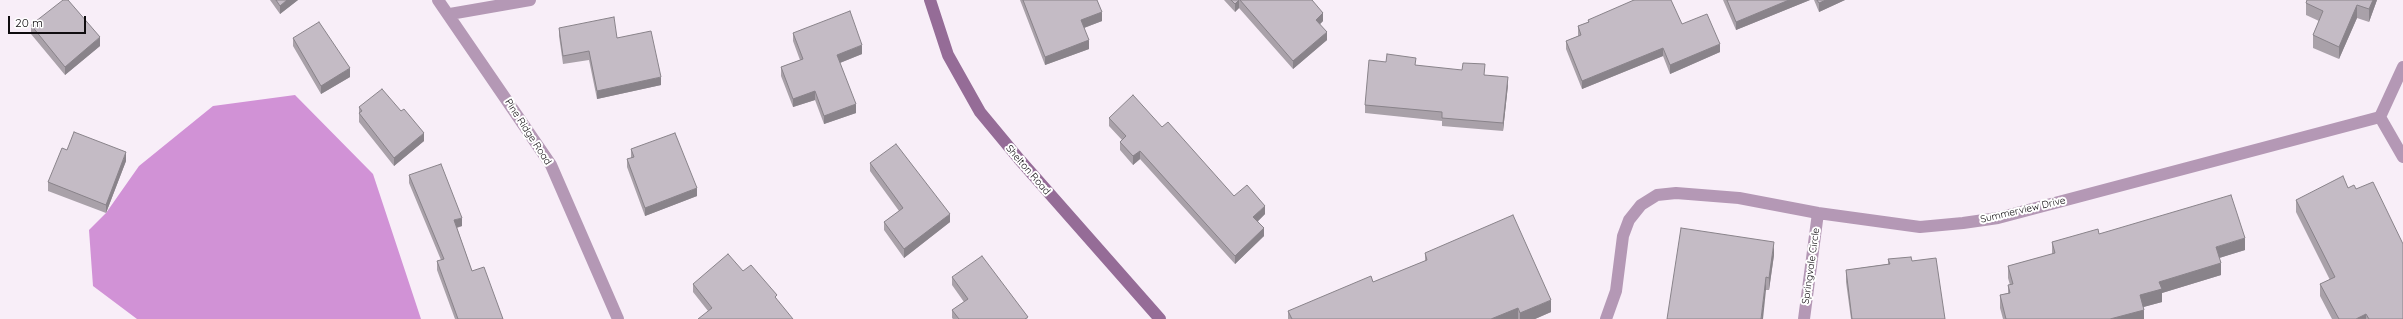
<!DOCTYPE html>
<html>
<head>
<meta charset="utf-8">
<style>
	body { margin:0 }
	#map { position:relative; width:2403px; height:319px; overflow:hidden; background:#f8eef8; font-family:Quicksand,sans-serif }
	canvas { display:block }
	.scale { position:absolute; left:8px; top:16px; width:78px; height:18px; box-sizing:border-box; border:2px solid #0f0c0f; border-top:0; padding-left:5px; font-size:12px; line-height:14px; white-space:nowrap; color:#0f0c0f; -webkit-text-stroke:3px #fff; paint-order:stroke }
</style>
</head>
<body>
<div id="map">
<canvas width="2403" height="319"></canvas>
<div class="scale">20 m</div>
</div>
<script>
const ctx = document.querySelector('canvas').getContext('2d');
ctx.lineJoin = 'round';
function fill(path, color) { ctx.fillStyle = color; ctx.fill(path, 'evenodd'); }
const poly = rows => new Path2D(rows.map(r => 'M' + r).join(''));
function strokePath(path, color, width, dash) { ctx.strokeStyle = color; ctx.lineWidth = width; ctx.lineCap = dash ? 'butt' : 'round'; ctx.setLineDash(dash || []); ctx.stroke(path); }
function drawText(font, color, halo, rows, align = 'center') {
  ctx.font = font + ' Quicksand,sans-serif'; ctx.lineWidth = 4; ctx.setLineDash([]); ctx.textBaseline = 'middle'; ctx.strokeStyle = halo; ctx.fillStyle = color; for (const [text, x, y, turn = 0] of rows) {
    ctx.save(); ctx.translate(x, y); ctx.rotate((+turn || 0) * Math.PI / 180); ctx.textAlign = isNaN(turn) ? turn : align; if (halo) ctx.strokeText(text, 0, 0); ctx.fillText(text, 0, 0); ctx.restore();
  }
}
fill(poly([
	[295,95,373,174,421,319,137,319,93,286,89,230,106,213,139,166,213,106]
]), '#d192d6');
strokePath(poly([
	[438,0,551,165,618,319],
	[450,14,530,0],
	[2380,117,2403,67],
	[2380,117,2403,157],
	[1606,319,1616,291,1623,236,1629,220,1641,205,1657,195,1676,193,1739,198,1818,213,1920,227,1963,223,1998,218,2380,117],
	[1804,319,1818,213]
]), '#b498b5', 12);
strokePath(poly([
	[930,0,948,55,980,112,1019,159,1160,319]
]), '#956c97', 12);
fill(poly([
	[270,0,298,0,280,14],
	[1020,0,1097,0,1102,21,1084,28,1089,49,1045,65],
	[1224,0,1312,0,1323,21,1320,24,1327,40,1293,69,1239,8,1235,12],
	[1723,0,1810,0,1736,30],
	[1814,0,1845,0,1819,12],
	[2377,0,2369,22,2357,18,2339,59,2313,48,2313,35,2319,21,2306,15,2306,3],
	[1588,20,1682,24,1720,52,1670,74,1663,56,1582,89,1566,49,1566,41,1578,36,1578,26,1588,22],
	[31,25,100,46,65,75,31,34],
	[559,28,617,38,661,85,597,99,589,60,563,64,559,36],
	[793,33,862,54,840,63,856,113,824,124,815,100,793,107,781,76,781,67,800,60,793,41],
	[293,38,350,77,321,94,293,46],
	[1416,65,1485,75,1508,85,1503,131,1442,126,1442,121,1365,113,1365,105],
	[359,107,401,111,424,141,394,166,359,122],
	[1109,118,1162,127,1234,196,1265,214,1258,221,1264,236,1235,264,1140,159,1133,165,1120,150,1120,142,1122,140,1109,126],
	[631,149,697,196,645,216,627,167,627,159,631,158],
	[67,150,126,161,106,213,48,191,48,182],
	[870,163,950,222,904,258,884,230,884,222,899,211,870,171],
	[409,175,462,226,457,228,472,271,503,319,455,319,437,270,437,261,441,260,409,183],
	[2348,188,2356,189,2403,319,2332,319,2320,296,2320,284,2330,280,2296,212,2296,200],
	[2099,234,2245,250,2219,258,2221,275,2162,293,2162,302,2143,307,2144,319,2003,319,2000,308,2000,295,2008,293,2008,285,2010,285,2008,278,2008,266,2052,254,2052,242],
	[1425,253,1551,312,1535,319,1288,319,1288,311,1373,282,1425,261],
	[1774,255,1769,290,1766,290,1667,319],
	[1888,259,1912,261,1945,319,1851,319,1846,282,1846,270,1888,264],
	[743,271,777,299,708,311,693,292,693,284],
	[952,277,1028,319,953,319,952,318,952,310,964,302,952,285]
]), '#a9a1a9');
fill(poly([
	[287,0,298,0,280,14,280,6],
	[1239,0,1239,8,1235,12,1235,4],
	[1789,0,1810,0,1736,30,1736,22],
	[1826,0,1845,0,1819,12,1819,3],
	[2373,0,2377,0,2369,22,2369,9],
	[2357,5,2357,18,2339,59,2339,47],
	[1102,12,1102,21,1081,29,1081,20],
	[1323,13,1323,21,1316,28,1316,20],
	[1327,32,1327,40,1293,69,1293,61],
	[100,37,100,46,65,75,65,67],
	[1089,40,1089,49,1045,65,1045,57],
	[1720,44,1720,52,1670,74,1670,65],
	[862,45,862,54,837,64,837,55],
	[1663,48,1663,56,1582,89,1582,81],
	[350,68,350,77,321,94,321,86],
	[661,77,661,85,597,99,597,91],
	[1508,77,1508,85,1503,131,1503,123],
	[815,91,815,100,793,107,793,99],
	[856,104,856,113,824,124,824,116],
	[424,133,424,141,394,166,394,158],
	[1140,151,1140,159,1133,165,1133,156],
	[126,152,126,161,106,213,106,205],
	[697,188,697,196,645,216,645,208],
	[1265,206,1265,214,1253,226,1253,217],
	[950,214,950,222,904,258,904,249],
	[462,218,462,226,454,228,454,220],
	[1264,228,1264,236,1235,264,1235,256],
	[2245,238,2245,250,2216,259,2216,247],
	[1774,242,1774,255,1769,290,1769,278],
	[2221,263,2221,275,2162,293,2162,302,2140,308,2140,295,2159,282],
	[1766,277,1766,290,1763,319,1761,319],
	[1551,300,1551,312,1535,319,1520,319,1520,313],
	[1518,308,1518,319,1491,319],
	[2144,310,2144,319,2110,319],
	[2366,314,2366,319,2356,319]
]), '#89838a');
const building = poly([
	[63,0,68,0,100,37,65,67,31,25,63,0],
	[276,0,287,0,280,6,276,0],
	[1023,0,1097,0,1102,12,1081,20,1089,40,1045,57,1023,0],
	[1231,0,1239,0,1235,4,1231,0],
	[1240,0,1312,0,1323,13,1316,20,1327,32,1293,61,1240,0],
	[1634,0,1671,0,1682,24,1707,14,1720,44,1670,65,1663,48,1582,81,1566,41,1581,35,1578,26,1589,22,1588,20,1634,0],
	[1727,0,1789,0,1736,22,1727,0],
	[1817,0,1826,0,1819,3,1817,0],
	[2307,0,2373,0,2369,9,2357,5,2339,47,2313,35,2323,11,2306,3,2307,0],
	[850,11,862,45,837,55,856,104,824,116,815,91,793,99,781,67,803,59,793,33,850,11],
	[614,17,617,38,651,31,661,77,597,91,589,51,563,56,559,28,614,17],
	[319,22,350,68,321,86,293,38,319,22],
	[1387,54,1416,58,1415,65,1462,70,1463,63,1485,64,1484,75,1508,77,1503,123,1442,118,1442,112,1365,105,1369,60,1386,62,1387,54],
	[382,89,401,111,404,109,424,133,394,158,359,113,362,111,359,107,382,89],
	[1133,95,1162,127,1168,122,1234,196,1247,185,1265,206,1253,217,1264,228,1235,256,1140,151,1133,156,1120,142,1126,136,1109,118,1133,95],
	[74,132,126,152,106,205,48,182,62,148,67,150,74,132],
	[675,133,697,188,645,208,627,159,634,157,631,149,675,133],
	[896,144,950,214,904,249,884,222,903,208,870,163,896,144],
	[441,164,462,218,454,220,472,271,484,267,503,319,458,319,437,261,444,259,409,175,441,164],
	[2343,176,2348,188,2354,185,2356,189,2373,182,2403,244,2403,319,2369,319,2366,314,2356,319,2339,319,2320,284,2335,277,2296,200,2343,176],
	[2231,195,2245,238,2216,247,2221,263,2159,282,2162,289,2140,295,2144,310,2110,319,2006,319,2000,295,2010,293,2008,285,2013,284,2008,266,2055,253,2052,242,2098,229,2099,234,2231,195],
	[1513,215,1551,300,1520,313,1518,308,1491,319,1292,319,1288,311,1371,276,1373,282,1427,260,1425,253,1513,215],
	[1681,228,1774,242,1769,278,1766,277,1761,319,1667,319,1681,228],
	[728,254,743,271,751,265,777,295,775,297,793,319,698,319,712,308,693,284,728,254],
	[982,256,1028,317,1025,319,959,319,952,310,968,299,952,277,982,256],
	[1911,257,1912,261,1936,258,1945,319,1852,319,1846,270,1890,264,1888,259,1911,257]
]);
fill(building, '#c4bbc5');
strokePath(building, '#89838a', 1);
drawText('10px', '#0f0c0f', '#fff', [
	["Pine Ridge Road",528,132,57],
	["Shelton Road",1028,170,49],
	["Summerview Drive",2023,210,-13],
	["Springvale Circle",1811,266,-82]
]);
</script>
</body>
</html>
